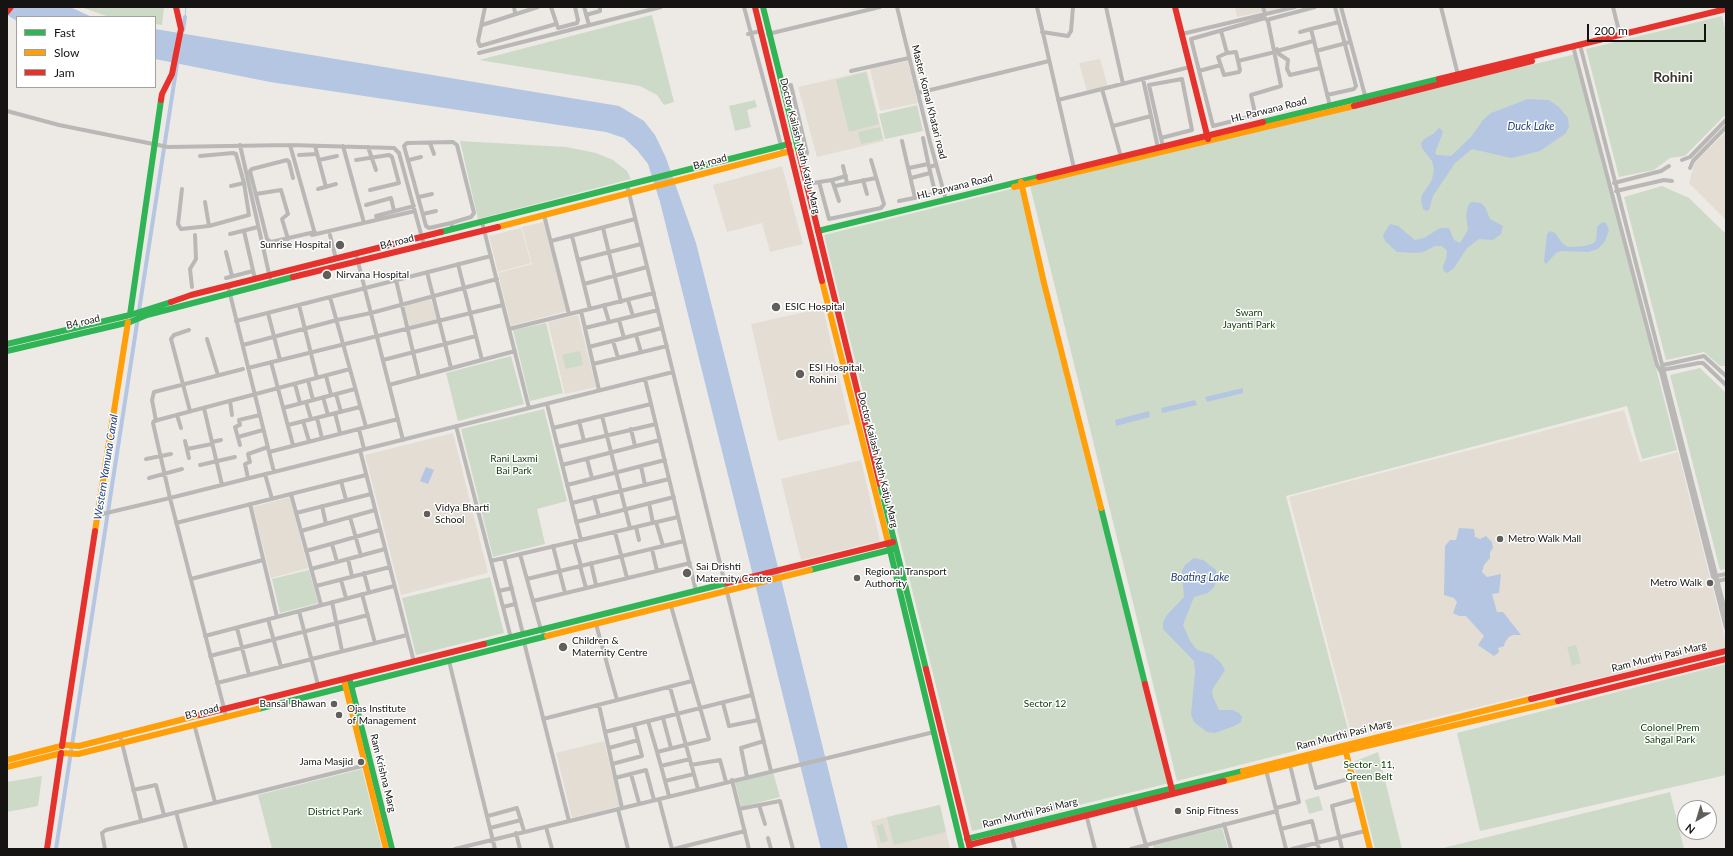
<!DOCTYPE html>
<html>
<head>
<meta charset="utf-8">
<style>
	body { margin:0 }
	#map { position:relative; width:1733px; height:856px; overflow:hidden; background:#edeae6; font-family:Lato,sans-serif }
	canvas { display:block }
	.frame { position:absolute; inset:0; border:8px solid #161412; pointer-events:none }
	.legend { position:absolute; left:16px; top:16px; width:140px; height:72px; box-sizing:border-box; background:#fff; border:1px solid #a2a1a0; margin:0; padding:5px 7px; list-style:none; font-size:12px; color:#161412 }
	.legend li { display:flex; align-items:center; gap:8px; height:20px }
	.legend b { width:20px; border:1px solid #a2a1a0 }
	.north { position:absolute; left:1677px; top:800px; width:40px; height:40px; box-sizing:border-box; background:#fff; border:1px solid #a2a1a0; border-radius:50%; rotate:218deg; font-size:11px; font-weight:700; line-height:16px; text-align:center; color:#161412 }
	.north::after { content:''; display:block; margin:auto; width:14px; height:18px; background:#615f5c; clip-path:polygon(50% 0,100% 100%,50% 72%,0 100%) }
	.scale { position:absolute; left:1587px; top:24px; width:119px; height:18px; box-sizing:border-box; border:2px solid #161412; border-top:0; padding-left:5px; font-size:12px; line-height:14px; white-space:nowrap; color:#161412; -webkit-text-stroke:3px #fff; paint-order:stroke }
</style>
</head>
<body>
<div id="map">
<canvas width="1733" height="856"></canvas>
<div class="frame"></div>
<ul class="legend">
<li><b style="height:5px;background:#30b455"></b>Fast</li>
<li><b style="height:5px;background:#ff9f0a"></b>Slow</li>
<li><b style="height:5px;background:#e5322d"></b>Jam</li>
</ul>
<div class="north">N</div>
<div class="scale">200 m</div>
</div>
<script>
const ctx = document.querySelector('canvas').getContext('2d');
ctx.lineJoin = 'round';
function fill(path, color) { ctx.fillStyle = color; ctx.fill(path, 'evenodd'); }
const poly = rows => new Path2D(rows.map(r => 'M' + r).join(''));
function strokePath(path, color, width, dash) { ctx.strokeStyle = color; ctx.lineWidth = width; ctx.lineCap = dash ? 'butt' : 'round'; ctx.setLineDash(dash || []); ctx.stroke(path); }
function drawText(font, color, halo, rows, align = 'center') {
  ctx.font = font + ' Lato,sans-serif'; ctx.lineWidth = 3; ctx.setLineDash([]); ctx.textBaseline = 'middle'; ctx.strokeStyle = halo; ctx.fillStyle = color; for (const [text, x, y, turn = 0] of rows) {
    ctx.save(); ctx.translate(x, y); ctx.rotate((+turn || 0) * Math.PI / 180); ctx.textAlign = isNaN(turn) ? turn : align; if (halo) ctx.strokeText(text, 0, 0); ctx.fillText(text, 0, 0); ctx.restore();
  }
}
fill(poly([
	[1235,7,1286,7,1237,17],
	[1100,59,1108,87,1087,92,1079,63],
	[908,61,918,103,880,111,870,69],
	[867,71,884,141,817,157,798,87],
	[1726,132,1726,220,1689,183,1695,162],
	[782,166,803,244,770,252,762,223,727,232,713,185],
	[544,222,567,311,511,326,498,273,532,264,522,227],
	[521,228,531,263,498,272,489,236],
	[431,299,437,319,410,326,404,306],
	[823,308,850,424,778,441,751,324],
	[578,315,596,387,565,394,548,322],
	[1624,410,1640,462,1678,452,1726,641,1726,648,1352,737,1289,497],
	[453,433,488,573,401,595,365,455],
	[861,460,880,541,801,560,781,479],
	[290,497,308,568,271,578,253,507],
	[604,741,620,806,572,818,556,753],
	[940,805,950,849,878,849,871,821]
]), '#e3ddd4');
fill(poly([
	[81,7,164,7,162,25,155,24,155,17,109,17],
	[652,15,674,102,664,105,657,95,640,86,479,60],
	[1722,16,1726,32,1726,114,1685,156,1670,158,1654,170,1619,177,1586,49],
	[1576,54,1677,450,1642,459,1627,406,1286,496,1350,737,1177,781,1030,186],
	[866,72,879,124,849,132,836,80],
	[755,100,757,107,747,110,751,127,735,131,729,106],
	[917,105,923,131,885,139,879,114],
	[880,127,883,139,861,144,858,132],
	[460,141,566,147,596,153,613,160,627,171,631,179,478,219],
	[1662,186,1689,198,1726,234,1725,366,1720,366,1704,352,1666,360,1624,197],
	[1019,187,1170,783,972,831,824,235],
	[546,323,563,393,530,401,513,330],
	[580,351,583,365,566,369,562,355],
	[511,356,524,404,458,421,446,373],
	[1700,368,1726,393,1726,569,1720,570,1670,375],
	[544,409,567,501,537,509,545,544,493,557,461,429],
	[309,570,318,603,280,613,272,579],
	[490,577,504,633,416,655,402,598],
	[1576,645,1581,663,1572,666,1567,647],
	[1726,664,1726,775,1480,831,1457,733],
	[1378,752,1402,849,1375,849,1353,762],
	[362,769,382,849,272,849,258,795],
	[773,772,780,797,741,807,735,782],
	[42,776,38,806,7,812,7,782],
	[1670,792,1684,849,1439,849],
	[1319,796,1323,810,1309,814,1305,800],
	[940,805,946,832,894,845,887,817],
	[883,824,888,841,881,843,876,826],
	[1222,828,1228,849,1154,849,1153,845]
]), '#cddac8');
fill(poly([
	[7,7,70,7,92,17,17,17,17,21,7,15],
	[155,29,619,106,644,121,655,135,666,158,696,243,783,587,848,849,821,849,660,202,648,164,637,150,624,138,606,132,270,82,155,59],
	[1528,99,1549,100,1559,107,1568,118,1569,127,1565,134,1540,151,1511,158,1472,149,1455,163,1433,196,1429,210,1426,211,1423,209,1421,200,1422,195,1432,180,1434,169,1432,161,1422,148,1421,143,1424,139,1433,134,1439,128,1442,130,1443,132,1435,153,1437,155,1451,156,1471,137,1483,120,1491,113],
	[1471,202,1481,203,1485,207,1490,219,1503,226,1501,234,1493,240,1479,239,1467,248,1454,268,1447,273,1443,270,1443,266,1446,259,1447,251,1442,246,1435,246,1423,252,1416,253,1397,252,1385,241,1383,235,1390,224,1398,226,1415,240,1424,238,1440,228,1449,228,1454,240,1460,243,1468,230,1466,216,1468,206],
	[1602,222,1606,223,1609,230,1605,241,1598,249,1588,252,1561,251,1556,253,1546,264,1545,263,1544,260,1547,234,1550,231,1555,233,1563,244,1568,247,1585,246,1594,243,1596,240,1597,227],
	[1243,388,1243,393,1207,402,1205,397],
	[1195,400,1197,405,1162,413,1161,408],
	[1149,411,1150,417,1116,426,1115,420],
	[426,467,434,470,428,484,420,481],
	[1459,528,1474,529,1475,537,1480,539,1486,536,1492,542,1493,548,1490,552,1490,558,1484,565,1482,572,1487,577,1501,574,1499,593,1492,594,1497,612,1503,612,1521,635,1513,635,1509,637,1505,642,1504,646,1498,648,1499,652,1494,656,1478,645,1484,636,1466,616,1459,616,1453,613,1457,602,1454,598,1444,595,1445,546,1450,540,1456,540],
	[1194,558,1203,560,1216,570,1217,579,1214,587,1208,593,1194,597,1183,625,1190,641,1197,650,1211,654,1221,663,1225,670,1212,690,1213,697,1219,710,1233,710,1239,713,1242,717,1241,722,1234,726,1215,733,1207,732,1194,722,1191,714,1195,672,1194,661,1163,629,1163,622,1167,615,1184,597,1182,570,1185,565]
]), '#b5c6e2');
strokePath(poly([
	[185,17,186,7]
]), '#b5c6e2', 1);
strokePath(poly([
	[183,30,185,17],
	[56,849,177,64]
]), '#b5c6e2', 4);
strokePath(poly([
	[485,7,478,41,480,46,556,24],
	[514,7,515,13],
	[551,7,557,25],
	[584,7,589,25],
	[744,7,783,153],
	[897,7,930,142,946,200],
	[1037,7,1074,168],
	[1106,7,1123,84],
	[1263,7,1265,14],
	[1341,7,1366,99],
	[1441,7,1458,75],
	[1613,7,1620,35],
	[586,15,600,11,600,7],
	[1265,18,1268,21,1281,86,1251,95,1255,113,1253,116,1213,126,1191,39,1265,18],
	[1270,19,1315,7],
	[482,25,538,7],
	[558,28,577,23,578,20,575,7],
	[1221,31,1227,53,1218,57,1224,75,1239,72,1240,70,1238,61],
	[1042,32,1068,36,1071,31,1073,7],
	[1300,32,1311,29],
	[748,34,761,31],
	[768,34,880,7],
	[1182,34,1295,7],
	[1580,45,1726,614],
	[1573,46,1657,365,1661,372,1726,628],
	[1277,49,1279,54,1288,60,1287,69,1290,75,1320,68],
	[1277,51,1313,41],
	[1316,51,1350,42],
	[479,53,661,7],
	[1227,53,1236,52,1238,61,1275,52],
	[851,71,909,58],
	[1199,71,1221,65],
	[1143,79,1158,148],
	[782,87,791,85,807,153,805,158,801,162],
	[1102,89,1121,157],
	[918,93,1049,61],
	[1327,95,1354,89,1356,86,1335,7],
	[1058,100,1190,67],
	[1330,106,1311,29,1339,22],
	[7,111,59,125,168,147,290,145,394,148,399,153,424,245],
	[1113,126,1151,116],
	[923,138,929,167],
	[1161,138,1192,130,1182,79,1149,85,1163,147],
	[902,141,915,198],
	[430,143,434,154],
	[240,145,270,278],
	[290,145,315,234],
	[315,146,326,187],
	[343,146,364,223],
	[368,147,376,170],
	[299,155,317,154],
	[319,160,337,156],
	[356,160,389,155,392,157,399,183,370,190],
	[409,160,421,157],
	[1682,160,1690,157,1726,120],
	[843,166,847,183],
	[909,168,928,164],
	[1690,168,1693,161,1726,127],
	[293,178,289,162,287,160,252,169,250,171,267,239,271,242,315,232],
	[911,178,930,173],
	[832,180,846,176],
	[863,180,867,194],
	[819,182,829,219,881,208,884,204,871,160],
	[1614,183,1661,171,1669,166],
	[806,184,832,180,839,201],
	[627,185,771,771],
	[231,186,244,183],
	[835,186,876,178],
	[182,189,178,224,181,229,209,226,249,215,244,183,236,154,233,153,200,156],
	[318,189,336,184],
	[1616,191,1664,180,1672,181],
	[256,194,281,190,288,214,282,219,288,239],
	[419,197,432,194],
	[899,201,934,194,935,192,929,167,936,165],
	[205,202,209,226],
	[366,205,391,198,394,211],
	[423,214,436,211],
	[544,215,569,314],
	[376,216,414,206],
	[482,222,529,408],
	[451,223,429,228,426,226,404,146,407,143,453,142,457,145,474,213,471,217,451,223,453,229],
	[603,228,621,302],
	[244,231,255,279],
	[230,234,258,227],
	[312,235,415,211],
	[330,235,336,259],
	[572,236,590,309],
	[551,241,635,219],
	[263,248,282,243],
	[226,252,232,276],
	[356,254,403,440],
	[578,260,641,244],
	[458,264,482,360],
	[427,272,451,368],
	[226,278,253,271],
	[396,280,419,377],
	[584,284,647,267],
	[228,286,274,472],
	[192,287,190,269,196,259,195,235],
	[330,297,366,427],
	[628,300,633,316],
	[299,305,317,378],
	[604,305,609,322],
	[581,311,599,390],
	[268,313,280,360],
	[619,320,624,338],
	[236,321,491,256],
	[585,328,658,310],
	[509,329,654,293],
	[189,330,174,335,171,339,190,411],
	[636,335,641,352],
	[207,339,218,375],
	[613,341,618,358],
	[243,345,337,320,371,313,497,279],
	[589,347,662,328],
	[383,360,476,336],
	[271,362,293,445],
	[593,364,667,346],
	[1663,365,1704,356,1726,376],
	[248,368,503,305],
	[1662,370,1699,363,1703,363,1726,385],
	[326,376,331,395],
	[645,379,696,591],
	[308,380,313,400],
	[295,384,300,403],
	[389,385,515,351],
	[336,394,341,412],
	[323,397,328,415],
	[230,401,232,415],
	[306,402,311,419],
	[547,404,581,540],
	[204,408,222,485],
	[283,408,355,389],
	[335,413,340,433],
	[177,415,181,428],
	[602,416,630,528],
	[317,418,322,438],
	[156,421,152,400,154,392,243,369],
	[303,421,309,441],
	[579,421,584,441],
	[288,425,360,407],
	[456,426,511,638],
	[553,428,651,404],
	[359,429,364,449],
	[631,429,635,446],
	[238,437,263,430],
	[185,441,189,458],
	[212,442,221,440],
	[240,445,235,427,240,425,239,420,260,415],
	[558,447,656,424],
	[187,449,212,444],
	[360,450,414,662],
	[269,452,398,419],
	[146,459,171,454],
	[587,459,592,478],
	[200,465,235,457],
	[562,465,660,440],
	[641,466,645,485],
	[265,474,272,499],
	[149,478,182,469],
	[248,478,245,464,250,462,248,454,268,447],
	[341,481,346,500],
	[567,485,665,460],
	[291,494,321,605],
	[594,497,599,516],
	[572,503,669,479],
	[649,503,653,523],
	[250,504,277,617],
	[322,506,326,524],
	[296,513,371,494],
	[98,515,170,498,153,423,154,421,350,369],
	[350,517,361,556],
	[576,522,674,497],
	[656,522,663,546],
	[176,523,366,475],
	[636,527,639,540],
	[301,531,375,510],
	[615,532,627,578],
	[574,541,581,566],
	[332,544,337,562],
	[553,546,565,593],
	[652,549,657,571],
	[306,551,380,530],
	[520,554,541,630,545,637],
	[504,558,523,634],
	[348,559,352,576],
	[491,561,678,517],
	[591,563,596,585],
	[580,566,586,588],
	[311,569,385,549],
	[364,573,369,592],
	[1716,576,1726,574],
	[191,579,263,560],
	[527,579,684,541],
	[341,580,346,598],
	[1718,581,1726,579],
	[316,586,390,567],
	[499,591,512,588],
	[362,594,375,643],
	[533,601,690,563],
	[332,602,342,651],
	[503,607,515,604],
	[299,611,318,685],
	[268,619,281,667],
	[596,624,617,700],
	[237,628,249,675],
	[205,636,394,586],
	[524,642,569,821],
	[210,656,368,615],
	[449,661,495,849],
	[217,683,407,635],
	[670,687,698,789],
	[723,703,729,726,758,720],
	[599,705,622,808],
	[226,716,170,498,673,372],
	[663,718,671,748],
	[543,719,692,681],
	[648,721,657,752,709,739,671,606],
	[194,724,215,802],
	[605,732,752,695],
	[120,735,141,820],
	[609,748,638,740],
	[657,752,661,766],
	[1309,761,1316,788,1352,778],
	[612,764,642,756,634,725],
	[691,765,720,760,726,782],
	[1266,770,1286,849],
	[631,774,639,803],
	[747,777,741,748,764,741],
	[615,778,646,770,654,800],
	[732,780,749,849],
	[665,781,694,774],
	[133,790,156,785,164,815],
	[669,796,661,766,690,759],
	[659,799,672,849],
	[1134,804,1147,849],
	[759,805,765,824],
	[1276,808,1299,802,1290,765],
	[618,809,628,849],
	[739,809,780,801,793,849],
	[176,812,186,849],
	[1086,814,1095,849],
	[488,816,517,808,524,831],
	[1224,824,1231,849],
	[546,827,552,849],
	[490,828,521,820],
	[1281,829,1312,821,1319,849],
	[516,833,520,849],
	[1011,834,1015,849],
	[768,838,771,849],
	[105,849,102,833,106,830,366,765],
	[455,849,934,732],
	[674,849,745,831],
	[1131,849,1277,811],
	[1292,849,1365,831],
	[1342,849,1332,806,1357,799]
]), '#b9b8b6', 4);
strokePath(poly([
	[763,7,799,153],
	[1263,122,1439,79],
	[818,231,1039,177],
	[441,232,789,144],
	[130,315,161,100],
	[7,344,130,315,171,302],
	[7,351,130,322,147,315,293,277],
	[880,484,926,669],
	[1101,508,1145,684],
	[888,542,962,849],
	[810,570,894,549],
	[484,644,727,583],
	[350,681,392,849],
	[258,709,547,636],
	[967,839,1243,771]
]), '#30b455', 6);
strokePath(poly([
	[1021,182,1044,283,1101,508],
	[1014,187,1354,106],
	[498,227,791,151],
	[822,281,888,542],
	[95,531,128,322],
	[547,636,810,570],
	[345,684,386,849],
	[1345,748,1370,849],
	[7,760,65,745,79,746,200,715],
	[7,767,62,753,78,754,258,709],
	[1243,771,1531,699],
	[1224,781,1345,751,1558,701]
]), '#ff9f0a', 6);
strokePath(poly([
	[755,7,822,281],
	[1175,7,1208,139],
	[7,12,11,7],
	[1439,79,1726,9],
	[161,100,162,94,172,74,181,29,176,7],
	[1354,106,1532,61],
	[799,153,880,484],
	[1039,177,1263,122],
	[293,277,498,227],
	[171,302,191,295,441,232],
	[727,583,893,542],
	[926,669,970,849],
	[1145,684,1172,790],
	[1531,699,1726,651],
	[1558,701,1726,659],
	[200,715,484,644],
	[62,746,95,531],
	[969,845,1224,781],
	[47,849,61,753]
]), '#e5322d', 6);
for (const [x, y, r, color] of [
	[340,245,5,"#615f5c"],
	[327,275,5,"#615f5c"],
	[776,307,5,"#615f5c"],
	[800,374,5,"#615f5c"],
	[427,514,4,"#615f5c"],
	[1500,539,4,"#615f5c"],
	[687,573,5,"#615f5c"],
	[857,578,4,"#615f5c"],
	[1710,583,4,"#615f5c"],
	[563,647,5,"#615f5c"],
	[334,704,4,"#615f5c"],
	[339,715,4,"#615f5c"],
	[361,762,4,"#615f5c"],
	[1178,811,4,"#615f5c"]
]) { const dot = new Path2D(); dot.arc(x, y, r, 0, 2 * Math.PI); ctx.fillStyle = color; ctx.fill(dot); strokePath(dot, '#fff', 1.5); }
drawText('10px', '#161412', '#fff', [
	["Master Komal Khatari road",929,102,76],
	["HL Parwana Road",1269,110,-14],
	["Doctor Kailash Nath Katju Marg",800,146,76],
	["B4 road",710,162,-15],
	["HL Parwana Road",955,187,-14],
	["B4 road",397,242,-14],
	["B4 road",83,322,-13],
	["Doctor Kailash Nath Katju Marg",878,460,76],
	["Ram Murthi Pasi Marg",1659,657,-14],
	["B3 road",202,712,-14],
	["Ram Murthi Pasi Marg",1344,735,-14],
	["Ram Krishna Marg",383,773,76],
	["Ram Murthi Pasi Marg",1030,813,-14]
]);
drawText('10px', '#161412', '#fff', [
	["Sunrise Hospital",331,245,"right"],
	["Nirvana Hospital",336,275],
	["ESIC Hospital",785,307],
	["ESI Hospital,",809,368],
	["Rohini",809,380],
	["Vidya Bharti",435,508],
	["School",435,520],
	["Metro Walk Mall",1508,539],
	["Sai Drishti",696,567],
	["Maternity Centre",696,579],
	["Regional Transport",865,572],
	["Authority",865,584],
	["Metro Walk",1702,583,"right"],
	["Children &",572,641],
	["Maternity Centre",572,653],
	["Bansal Bhawan",326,704,"right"],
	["Ojas Institute",347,709],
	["of Management",347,721],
	["Jama Masjid",353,762,"right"],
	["Snip Fitness",1186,811]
], 'left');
drawText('10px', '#083a05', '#fff', [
	["Swarn",1249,313],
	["Jayanti Park",1249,325],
	["Rani Laxmi",514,459],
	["Bai Park",514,471],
	["Sector 12",1045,704],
	["Colonel Prem",1670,728],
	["Sahgal Park",1670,740],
	["Sector - 11,",1369,765],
	["Green Belt",1369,777],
	["District Park",335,812]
]);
drawText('italic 11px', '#244376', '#fff', [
	["Duck Lake",1531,126],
	["Western Yamuna Canal",106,467,-81],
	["Boating Lake",1200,577]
]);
drawText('bold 14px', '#38342e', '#fff', [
	["Rohini",1673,77]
]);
</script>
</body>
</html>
